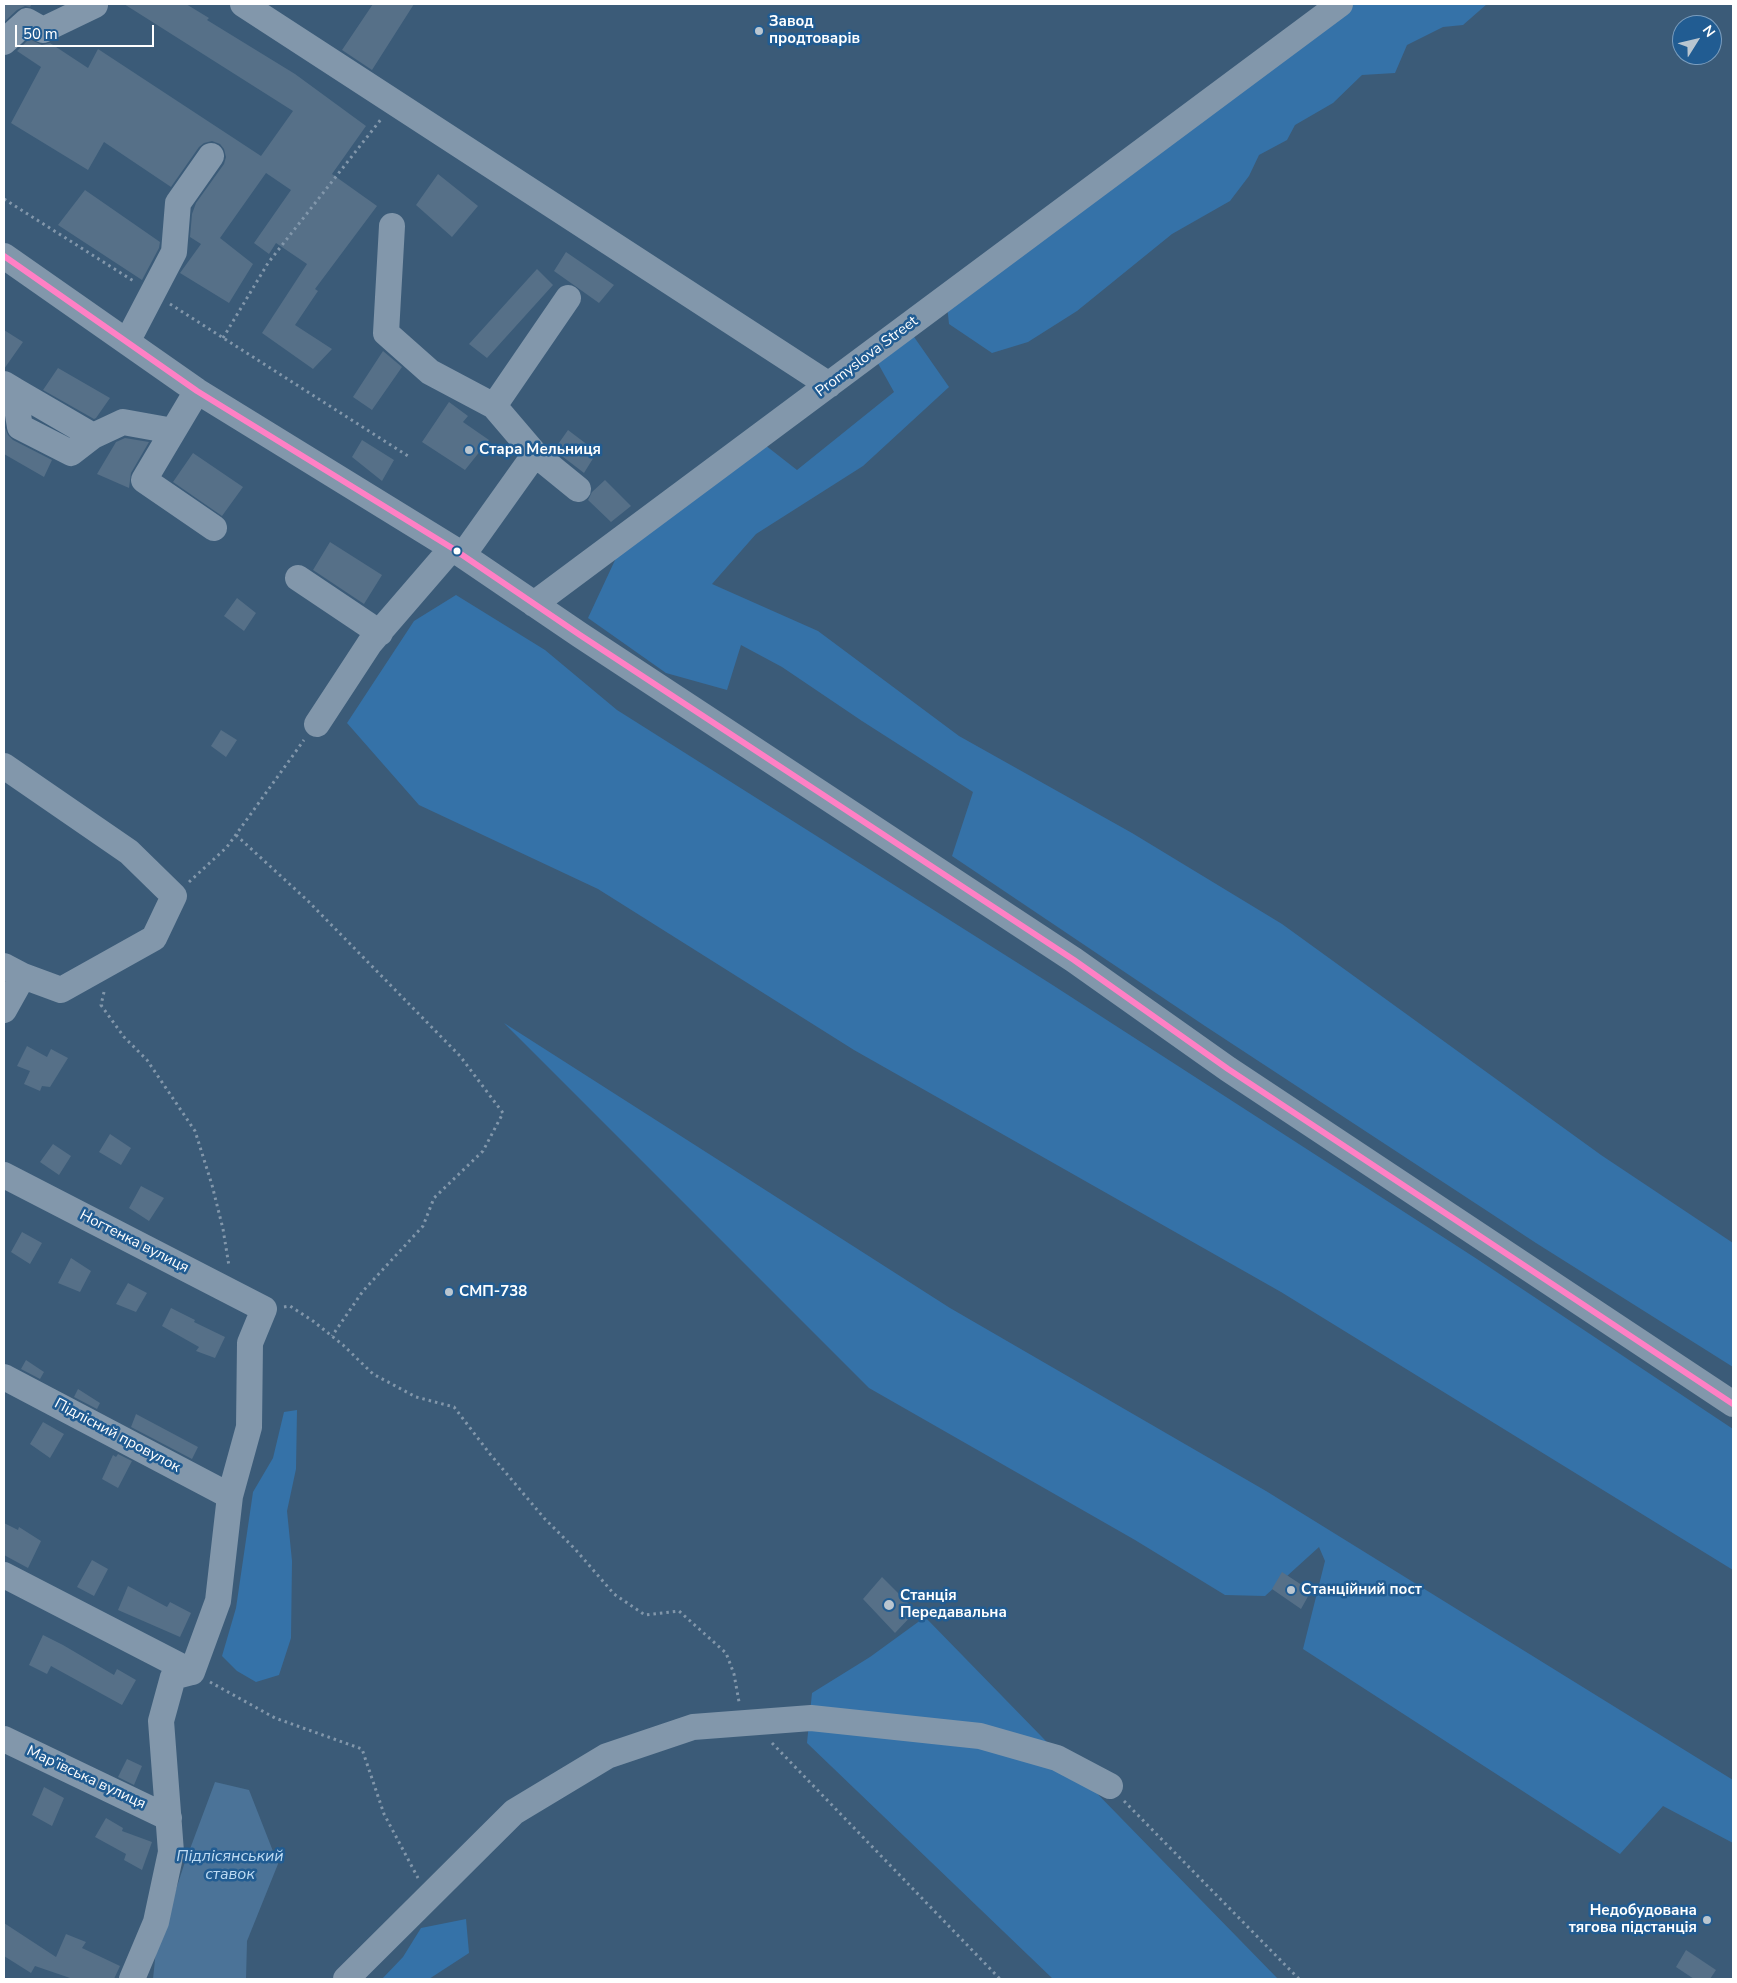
<!DOCTYPE html>
<html>
<head>
<meta charset="utf-8">
<style>
	body { margin:0 }
	#map { position:relative; width:1737px; height:1983px; overflow:hidden; background:#3b5b78; font-family:"Nunito Sans",sans-serif }
	canvas { display:block }
	.frame { position:absolute; inset:0; border:5px solid #fff; pointer-events:none }
	.north { position:absolute; left:1672px; top:15px; width:50px; height:50px; box-sizing:border-box; background:#215c92; border:1px solid #7a9dbe; border-radius:50%; rotate:54deg; font-size:14px; font-weight:700; line-height:20px; text-align:center; color:#fff }
	.north::after { content:''; display:block; margin:auto; width:18px; height:22px; background:#bac6d0; clip-path:polygon(50% 0,100% 100%,50% 72%,0 100%) }
	.scale { position:absolute; left:15px; top:25px; width:139px; height:22px; box-sizing:border-box; border:2px solid #fff; border-top:0; padding-left:6px; font-size:15px; line-height:18px; white-space:nowrap; color:#fff; -webkit-text-stroke:4px #215c92; paint-order:stroke }
</style>
</head>
<body>
<div id="map">
<canvas width="1737" height="1983"></canvas>
<div class="frame"></div>
<div class="north">N</div>
<div class="scale">50 m</div>
</div>
<script>
const ctx = document.querySelector('canvas').getContext('2d');
ctx.lineJoin = 'round';
function fill(path, color) { ctx.fillStyle = color; ctx.fill(path, 'evenodd'); }
const poly = rows => new Path2D(rows.map(r => 'M' + r).join(''));
function strokePath(path, color, width, dash) { ctx.strokeStyle = color; ctx.lineWidth = width; ctx.lineCap = dash ? 'butt' : 'round'; ctx.setLineDash(dash || []); ctx.stroke(path); }
function drawText(font, color, halo, rows, align = 'center') {
  ctx.font = font + ' "Nunito Sans",sans-serif'; ctx.lineWidth = 5; ctx.setLineDash([]); ctx.textBaseline = 'middle'; ctx.strokeStyle = halo; ctx.fillStyle = color; for (const [text, x, y, turn = 0] of rows) {
    ctx.save(); ctx.translate(x, y); ctx.rotate((+turn || 0) * Math.PI / 180); ctx.textAlign = isNaN(turn) ? turn : align; if (halo) ctx.strokeText(text, 0, 0); ctx.fillText(text, 0, 0); ctx.restore();
  }
}
fill(poly([
	[1350,4,1487,4,1463,25,1443,27,1407,45,1395,73,1362,75,1333,103,1295,125,1287,140,1259,155,1249,176,1230,201,1172,234,1077,311,1028,342,992,353,949,324,947,305],
	[912,334,949,387,863,466,756,534,712,584,818,631,959,736,1132,833,1282,924,1601,1155,1733,1243,1733,1367,1536,1243,1205,1026,952,856,973,792,862,721,782,667,741,645,727,690,666,673,588,618,616,558,765,445,797,470,894,392,875,358],
	[456,595,545,650,617,710,1051,984,1477,1259,1733,1429,1733,1570,1281,1292,854,1050,598,889,419,805,347,723,414,621],
	[504,1023,950,1308,1266,1491,1733,1780,1733,1843,1663,1806,1620,1854,1303,1649,1325,1561,1319,1547,1265,1596,1225,1595,1135,1540,869,1388],
	[297,1410,296,1469,287,1511,292,1561,291,1638,279,1675,256,1682,237,1671,222,1656,236,1608,253,1492,273,1458,284,1412],
	[925,1617,1159,1857,1278,1979,1053,1979,807,1743,812,1693,870,1657],
	[466,1919,469,1953,429,1979,382,1979,403,1957,421,1928]
]), '#3572a8');
fill(poly([
	[215,1782,249,1790,278,1864,247,1941,246,1979,153,1979,156,1950,184,1865]
]), '#4b7398');
fill(poly([
	[4,4,32,4,30,7,25,6,17,10,4,22],
	[124,4,186,4,209,18,207,20,295,74,366,126,332,174,377,206,315,289,318,291,295,325,332,349,313,369,262,333,307,264,276,243,269,254,254,243,291,190,266,173,220,238,253,264,229,303,180,273,201,244,190,237,192,214,196,203,224,164,226,157,224,149,220,144,212,141,204,143,199,147,171,187,104,142,88,170,11,123,41,67,17,51,29,39,42,45,50,43,88,68,98,49,261,156,293,111],
	[373,4,414,4,372,70,342,50],
	[438,174,478,206,452,237,416,205],
	[85,190,160,242,159,248,142,280,58,225],
	[566,252,614,285,599,303,554,271],
	[537,269,553,285,487,358,469,344],
	[4,330,23,342,4,369],
	[383,351,402,367,372,410,353,397],
	[58,368,110,398,96,418,94,419,43,390],
	[449,402,468,416,463,422,489,440,465,470,422,442],
	[4,425,8,435,13,440,52,460,44,477,4,454],
	[568,430,597,452,584,473,554,450],
	[125,438,149,442,131,473,129,488,97,474,116,442],
	[362,440,394,460,382,481,352,457],
	[193,453,243,487,222,516,173,482],
	[605,480,631,506,611,522,588,500,592,492],
	[330,542,382,575,364,604,313,570],
	[237,598,256,613,244,631,224,616],
	[221,730,237,740,226,757,211,746],
	[27,1046,47,1057,51,1049,68,1058,50,1087,42,1086,40,1091,24,1084,30,1071,17,1066],
	[110,1134,131,1148,121,1165,99,1152],
	[53,1144,71,1156,59,1175,40,1162],
	[141,1186,164,1198,149,1221,129,1208],
	[22,1232,42,1243,30,1264,11,1252],
	[71,1258,91,1271,80,1292,58,1283],
	[128,1283,147,1293,136,1312,116,1304],
	[171,1308,195,1320,194,1322,225,1337,215,1358,196,1351,199,1347,162,1326],
	[26,1360,44,1372,40,1379,21,1369],
	[78,1389,100,1403,97,1409,74,1397],
	[136,1414,198,1447,192,1459,131,1427],
	[43,1422,64,1434,50,1458,30,1444],
	[118,1454,132,1461,118,1488,102,1479,113,1455,116,1457],
	[4,1523,18,1530,19,1527,41,1541,28,1568,4,1555],
	[92,1560,108,1569,94,1596,77,1587],
	[1282,1572,1311,1591,1301,1609,1272,1589],
	[882,1577,916,1611,895,1633,863,1599],
	[128,1586,167,1607,170,1602,191,1613,180,1637,118,1610],
	[43,1635,63,1645,114,1675,117,1669,136,1680,122,1705,51,1666,47,1674,29,1665],
	[127,1759,142,1766,134,1785,118,1777],
	[44,1787,64,1798,52,1826,32,1815],
	[106,1818,123,1828,122,1831,152,1842,142,1870,124,1860,126,1854,95,1837],
	[4,1923,56,1957,66,1934,86,1942,82,1948,120,1966,114,1979,73,1979,35,1966,31,1973,4,1956],
	[1686,1950,1716,1970,1710,1979,1694,1979,1676,1967]
]), '#567088');
strokePath(poly([
	[4,199,135,282],
	[170,304,408,456],
	[223,338,268,263,382,118],
	[236,835,308,901,460,1056,503,1113,483,1151,434,1198,423,1226,363,1291,332,1336],
	[189,882,227,847,304,740],
	[104,992,101,1005,124,1037,147,1060,195,1131,212,1185,223,1229,229,1266],
	[284,1307,290,1306,313,1321,343,1345,373,1374,416,1397,454,1407,490,1454,544,1518,575,1549,614,1594,645,1615,679,1611,726,1653,734,1674,739,1702],
	[210,1682,275,1718,362,1749,384,1814,418,1878],
	[772,1743,1000,1979],
	[1124,1801,1299,1979]
]), '#8297ab', 3, [2.5, 4]);
strokePath(poly([
	[243,4,829,385],
	[4,42,27,21,43,30,95,5,94,4],
	[392,226,386,333,430,372,494,406,535,454,463,555],
	[4,256,197,391,452,548,580,635,1074,960,1228,1069,1733,1404],
	[127,342,174,252,178,203,211,156],
	[4,384,14,390,20,427,71,453,93,436,123,422,173,431],
	[14,390,93,436],
	[197,391,144,480,214,528],
	[494,406,568,298],
	[535,454,578,489],
	[298,578,380,633],
	[534,604,1340,4],
	[317,724,370,643,452,548],
	[4,766,129,852,174,896,154,938,61,990,23,976,4,966],
	[4,1010,23,976],
	[4,1175,264,1309,250,1343,249,1427,230,1496,218,1601,192,1672,173,1677,161,1721,171,1852,156,1922,132,1979],
	[4,1377,230,1496],
	[4,1575,192,1672],
	[4,1739,169,1818],
	[346,1979,514,1812,607,1756,693,1727,811,1718,980,1736,1057,1758,1110,1786]
]), '#8297ab', 26);
strokePath(poly([
	[4,256,197,391,452,548,580,635,1074,960,1228,1069,1733,1404]
]), '#ff80c5', 6);
for (const [x, y, r, color] of [
	[759,31,5,"#bac6d0"],
	[469,450,5,"#bac6d0"],
	[457,551,4.5,"#fff"],
	[449,1292,5,"#bac6d0"],
	[1291,1590,5,"#bac6d0"],
	[889,1605,6,"#bac6d0"],
	[1707,1920,5,"#bac6d0"]
]) { const dot = new Path2D(); dot.arc(x, y, r, 0, 2 * Math.PI); ctx.fillStyle = color; ctx.fill(dot); strokePath(dot, '#215c92', 2); }
drawText('bold 15px', '#fff', '#215c92', [
	["Завод",769,22],
	["продтоварів",769,39],
	["Стара Мельниця",479,450],
	["СМП-738",459,1292],
	["Станційний пост",1301,1590],
	["Станція",900,1596],
	["Передавальна",900,1613],
	["Недобудована",1697,1911,"right"],
	["тягова підстанція",1697,1928,"right"]
], 'left');
drawText('15px', '#fff', '#215c92', [
	["Promyslova Street",867,357,-37],
	["Ногтенка вулиця",134,1242,27],
	["Підлісний провулок",117,1436,28],
	["Мар’ївська вулиця",86,1778,25]
]);
drawText('italic 16px', '#bfdcf4', '#215c92', [
	["Підлісянський",230,1857],
	["ставок",230,1875]
]);
</script>
</body>
</html>
